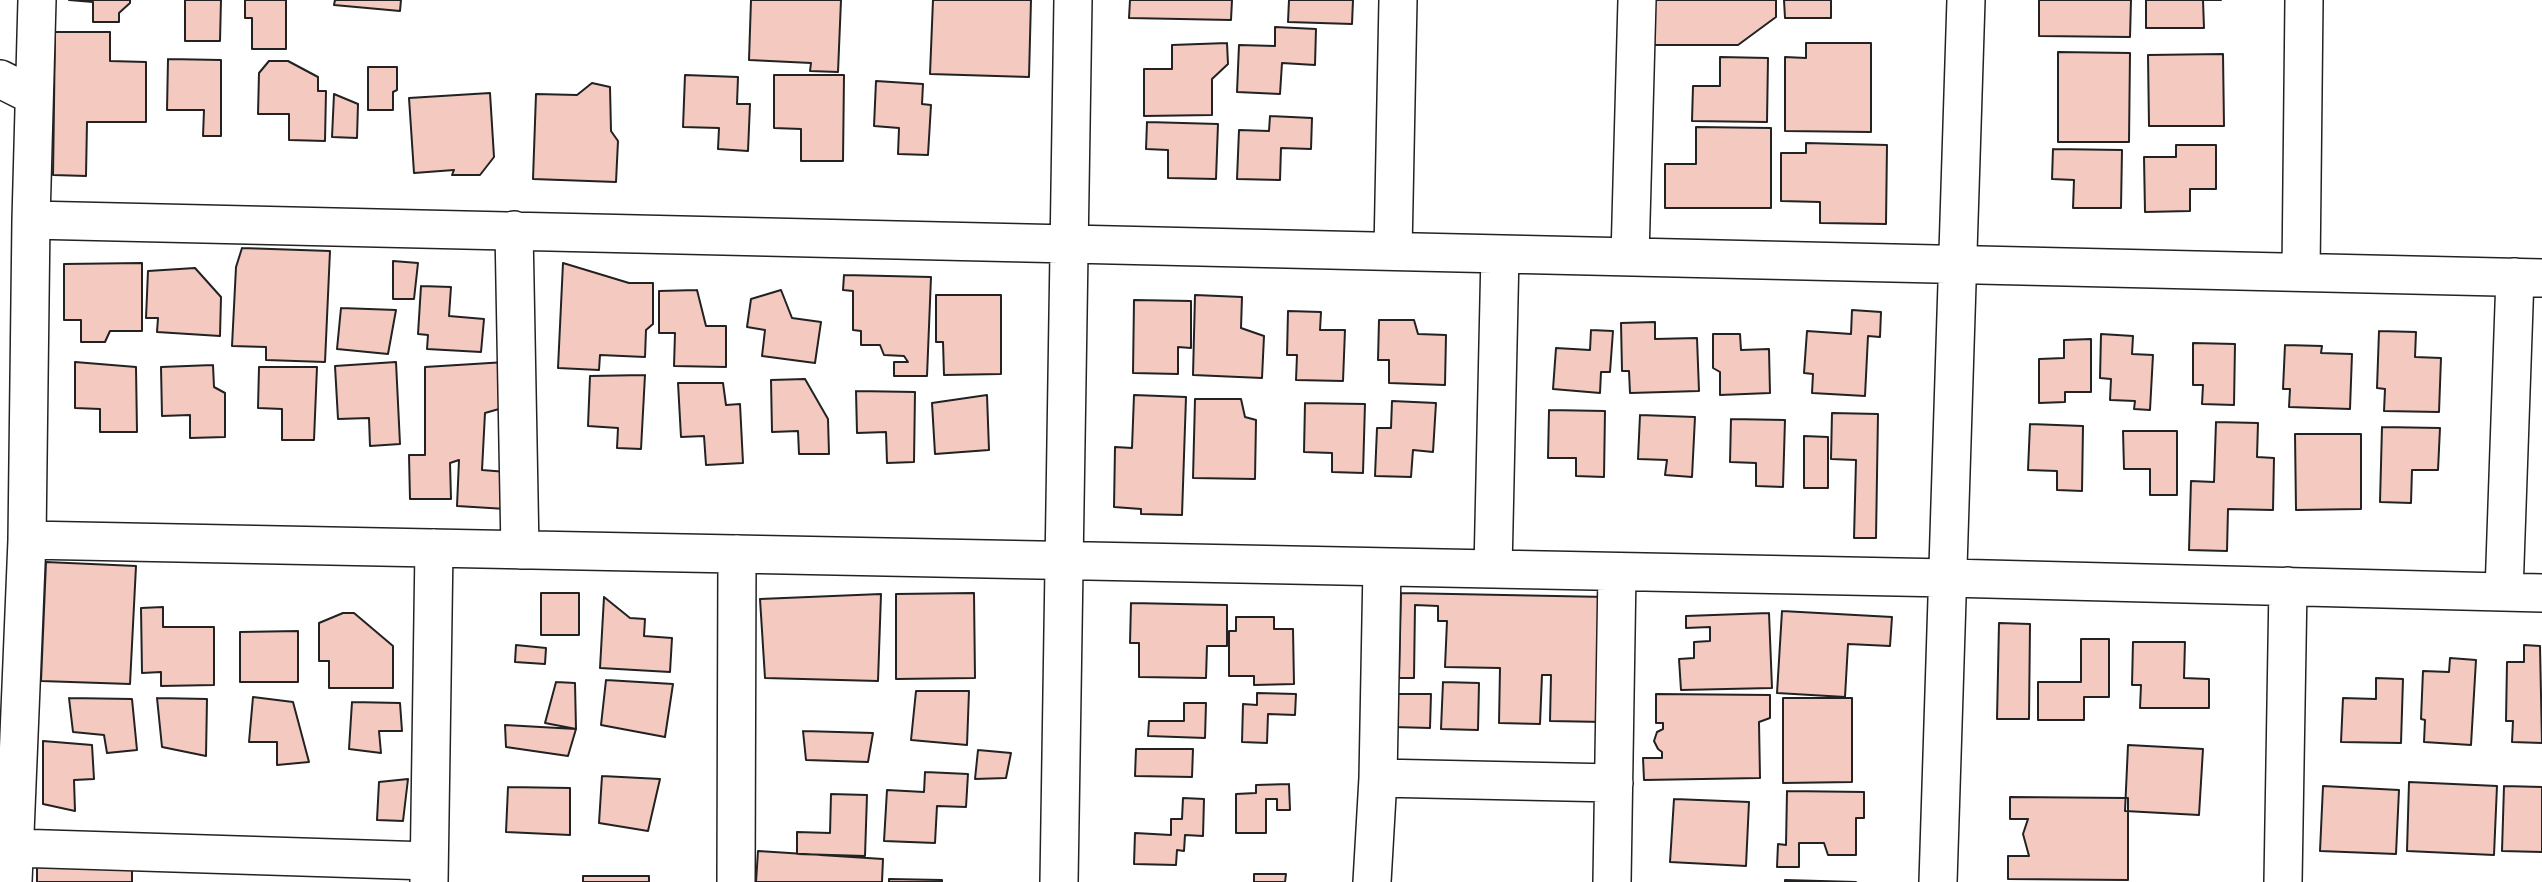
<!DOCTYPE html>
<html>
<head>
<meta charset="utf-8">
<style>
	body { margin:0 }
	canvas { display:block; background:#fff }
</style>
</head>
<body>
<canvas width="2542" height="882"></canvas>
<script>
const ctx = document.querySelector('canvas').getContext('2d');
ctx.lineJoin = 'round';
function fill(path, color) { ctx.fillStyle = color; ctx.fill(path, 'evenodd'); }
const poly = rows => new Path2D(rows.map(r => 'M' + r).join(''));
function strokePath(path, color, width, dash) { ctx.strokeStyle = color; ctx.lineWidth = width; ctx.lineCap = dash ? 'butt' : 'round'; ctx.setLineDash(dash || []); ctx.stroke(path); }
const building = poly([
	[69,0,130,0,130,3,119,13,119,22,93,22,93,2,69,0],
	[185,0,221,0,220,41,185,41,185,0],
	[245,0,286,0,286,49,252,49,252,18,245,18,245,0],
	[335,0,401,0,400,11,334,5,335,0],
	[751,0,841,0,838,72,810,71,811,63,749,60,751,0],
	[933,0,1031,0,1029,77,930,74,933,0],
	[1130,0,1232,0,1231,20,1129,18,1130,0],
	[1289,0,1353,0,1352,24,1288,22,1289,0],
	[1651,0,1776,0,1776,17,1738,45,1651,45,1651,0],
	[1784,0,1831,0,1831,18,1785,18,1784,0],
	[2039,0,2131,0,2130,37,2039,36,2039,0],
	[2146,0,2221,0,2203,0,2204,28,2146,28,2146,0],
	[1275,27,1316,29,1315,65,1282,63,1280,94,1237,92,1239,45,1275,46,1275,27],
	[55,32,110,32,110,61,146,62,146,122,87,122,86,176,53,175,55,32],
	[1227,43,1228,64,1212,79,1212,115,1144,116,1144,69,1172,69,1172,45,1227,43],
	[1806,43,1871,43,1871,132,1785,131,1785,57,1806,58,1806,43],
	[2058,52,2130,53,2129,142,2058,142,2058,52],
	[2223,54,2224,126,2149,126,2148,55,2223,54],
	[1720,57,1768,58,1767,122,1692,121,1693,86,1720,86,1720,57],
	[168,59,221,60,221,136,203,136,204,110,167,110,168,59],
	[269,61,288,61,318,77,318,91,326,91,325,141,289,140,289,114,258,114,259,73,269,61],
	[368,67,397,67,397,90,393,92,393,110,368,110,368,67],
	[685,75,738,77,737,104,750,104,748,151,718,149,719,128,683,127,685,75],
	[774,75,844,75,843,161,801,161,801,129,774,128,774,75],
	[876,81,923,84,922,104,931,105,928,155,898,154,899,128,874,126,876,81],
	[592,83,610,87,611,131,618,141,616,182,533,179,536,94,577,95,592,83],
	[490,93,494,157,480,175,452,175,454,170,414,173,409,98,490,93],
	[334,94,358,104,357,138,332,137,334,94],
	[1270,116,1312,118,1311,149,1281,148,1280,180,1237,179,1239,130,1269,131,1270,116],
	[1147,122,1218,124,1216,179,1168,178,1168,150,1146,149,1147,122],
	[1696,127,1771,128,1771,208,1665,208,1665,164,1696,164,1696,127],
	[1806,143,1887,145,1886,224,1820,223,1820,202,1781,201,1781,153,1806,153,1806,143],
	[2176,145,2216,145,2216,189,2190,189,2190,211,2145,212,2144,157,2176,157,2176,145],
	[2053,149,2122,150,2121,208,2073,208,2074,180,2052,179,2053,149],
	[242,248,330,251,325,362,266,360,266,347,232,346,236,267,242,248],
	[393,261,418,263,414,299,393,299,393,261],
	[142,263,142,331,110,331,105,342,81,342,81,320,64,320,64,264,142,263],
	[563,263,629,283,653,283,653,324,646,330,645,357,600,355,599,370,558,368,563,263],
	[195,268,221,297,220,336,157,332,158,318,146,318,148,271,195,268],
	[844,275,931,277,927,376,894,376,894,362,908,362,904,356,884,355,880,345,861,345,861,331,853,330,853,291,843,290,844,275],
	[421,286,451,287,449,316,484,319,481,352,427,349,428,335,418,334,421,286],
	[697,290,706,326,726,326,726,367,674,366,675,333,659,333,659,291,697,290],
	[781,290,792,318,821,322,815,363,762,356,765,330,747,327,751,299,781,290],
	[936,295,1001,295,1001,374,944,375,943,342,936,342,936,295],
	[1195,295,1242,297,1241,328,1264,336,1262,378,1193,375,1195,295],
	[1134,300,1191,301,1191,348,1178,347,1178,374,1133,373,1134,300],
	[341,308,396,310,388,354,337,349,341,308],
	[1852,310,1881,312,1880,337,1868,336,1865,396,1812,393,1813,374,1804,373,1807,331,1851,334,1852,310],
	[1288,311,1321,312,1320,330,1345,330,1343,381,1296,380,1297,355,1287,355,1288,311],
	[1379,320,1414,320,1418,334,1446,335,1445,385,1389,383,1389,360,1378,360,1379,320],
	[1655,322,1655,339,1697,338,1699,391,1630,393,1629,371,1622,371,1621,323,1655,322],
	[1591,330,1613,331,1610,372,1601,372,1600,393,1553,389,1556,348,1590,350,1591,330],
	[2379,331,2416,332,2415,357,2441,358,2439,412,2384,411,2385,389,2377,388,2379,331],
	[1713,334,1740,334,1741,350,1769,349,1770,393,1720,395,1720,372,1713,368,1713,334],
	[2101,334,2133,336,2132,354,2153,355,2150,410,2134,409,2135,401,2110,400,2111,379,2100,378,2101,334],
	[2091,339,2091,392,2065,392,2065,402,2039,403,2039,359,2064,358,2064,340,2091,339],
	[2193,343,2235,344,2234,405,2202,404,2203,385,2193,385,2193,343],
	[2285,345,2322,346,2321,353,2352,354,2350,409,2289,407,2290,389,2283,389,2285,345],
	[75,362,136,367,137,432,100,432,100,409,75,408,75,362],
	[396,362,400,444,370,446,369,418,338,419,335,366,396,362],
	[506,362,506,407,485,413,482,470,507,472,506,509,457,506,459,460,450,463,451,499,410,499,409,455,425,455,425,367,506,362],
	[213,365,214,387,225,393,225,437,190,438,190,415,162,416,161,367,213,365],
	[259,367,317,367,314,440,282,440,282,409,258,408,259,367],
	[645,375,641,449,617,448,618,428,588,426,590,376,645,375],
	[805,379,828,419,829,454,799,454,798,431,772,432,771,380,805,379],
	[678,383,723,383,726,405,740,404,743,463,706,465,704,436,681,437,678,383],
	[856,391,915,392,914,462,887,463,886,432,857,433,856,391],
	[987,395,989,450,935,454,932,403,987,395],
	[1134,395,1186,397,1182,515,1141,514,1141,509,1114,507,1115,447,1132,448,1134,395],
	[1195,399,1241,399,1245,417,1256,420,1255,479,1193,478,1195,399],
	[1392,401,1436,403,1433,452,1413,450,1411,477,1375,476,1377,428,1391,428,1392,401],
	[1305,403,1365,404,1363,473,1332,472,1332,453,1304,452,1305,403],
	[1549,410,1605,411,1604,477,1576,476,1576,458,1548,458,1549,410],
	[1832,413,1878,414,1876,538,1854,538,1856,460,1831,459,1832,413],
	[1640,415,1695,417,1692,477,1665,475,1667,460,1638,459,1640,415],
	[1731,419,1785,420,1783,487,1756,486,1756,463,1730,462,1731,419],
	[2216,422,2258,423,2257,457,2274,458,2273,510,2228,509,2227,551,2189,550,2191,481,2214,482,2216,422],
	[2030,424,2083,426,2082,491,2057,490,2057,471,2028,470,2030,424],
	[2382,427,2440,428,2438,470,2412,470,2411,503,2380,502,2382,427],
	[2123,431,2177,431,2177,495,2150,495,2150,469,2124,469,2123,431],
	[2295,434,2361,434,2361,509,2296,510,2295,434],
	[1804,436,1828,437,1828,488,1804,488,1804,436],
	[46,562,136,566,130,684,41,681,46,562],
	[541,593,579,593,579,635,541,635,541,593],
	[974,593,975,678,896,679,896,594,974,593],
	[1401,593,1607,597,1604,722,1550,721,1551,675,1542,675,1540,724,1499,723,1500,668,1445,667,1447,621,1438,621,1438,606,1415,605,1414,678,1399,678,1401,593],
	[881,594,878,681,765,678,760,599,881,594],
	[604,597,630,618,645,619,644,636,672,638,670,672,600,668,604,597],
	[1131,603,1227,605,1227,646,1207,646,1206,678,1139,677,1139,643,1130,643,1131,603],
	[163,607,163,627,214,627,214,685,161,686,161,672,142,673,141,608,163,607],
	[1782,611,1892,617,1890,646,1848,644,1845,697,1777,693,1782,611],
	[343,613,354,613,393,646,393,688,329,688,329,661,319,661,319,623,343,613],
	[1769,613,1772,688,1681,690,1679,659,1694,658,1694,642,1710,641,1710,627,1686,628,1686,616,1769,613],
	[1236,617,1274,617,1274,629,1293,629,1294,684,1254,685,1254,676,1229,676,1229,631,1236,631,1236,617],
	[1999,623,2030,624,2029,719,1997,719,1999,623],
	[298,631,298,682,240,682,240,632,298,631],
	[2081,639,2109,639,2109,697,2084,697,2084,720,2038,720,2038,682,2081,682,2081,639],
	[2133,642,2185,642,2184,678,2209,679,2209,708,2140,708,2141,685,2132,685,2133,642],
	[516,645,546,648,545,664,515,662,516,645],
	[2524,645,2540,646,2542,743,2512,742,2513,721,2506,721,2507,662,2524,662,2524,645],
	[2450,658,2476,660,2471,745,2424,742,2425,720,2421,719,2423,671,2449,672,2450,658],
	[2376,678,2403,679,2401,743,2341,742,2343,698,2376,699,2376,678],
	[606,680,673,684,665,737,601,725,606,680],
	[556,682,575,683,576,729,545,723,556,682],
	[1443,682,1479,683,1478,730,1441,729,1443,682],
	[916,691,969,691,967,745,911,740,916,691],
	[1257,693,1296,694,1295,715,1268,714,1267,743,1242,742,1243,704,1257,705,1257,693],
	[1393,694,1431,694,1430,728,1393,727,1393,694],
	[1656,694,1770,695,1770,718,1759,722,1760,778,1644,780,1643,758,1662,758,1662,752,1658,749,1654,741,1657,732,1663,729,1663,723,1656,723,1656,694],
	[253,697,293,702,309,762,277,765,277,742,249,742,253,697],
	[69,698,132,699,137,750,107,753,104,735,73,732,69,698],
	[157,698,207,699,206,756,162,747,157,698],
	[1783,698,1852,698,1852,782,1783,783,1783,698],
	[352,702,400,703,402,731,379,731,381,753,349,749,352,702],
	[1184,703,1206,703,1205,738,1148,736,1149,721,1184,721,1184,703],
	[505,725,576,729,568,756,506,747,505,725],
	[803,731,873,733,868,762,806,760,803,731],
	[43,741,92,745,94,779,74,780,75,811,43,804,43,741],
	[2128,745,2203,749,2199,815,2125,811,2128,745],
	[1136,749,1193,749,1192,777,1135,776,1136,749],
	[978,750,1011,753,1006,778,975,779,978,750],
	[925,772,968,774,966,807,937,806,935,843,884,841,887,790,924,792,925,772],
	[602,776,660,779,648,831,599,823,602,776],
	[408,779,403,821,377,820,379,782,408,779],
	[2409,782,2497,786,2494,855,2407,851,2409,782],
	[1289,784,1290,810,1277,810,1277,799,1266,799,1266,833,1236,833,1236,794,1256,793,1256,785,1289,784],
	[2323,786,2399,790,2396,854,2320,851,2323,786],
	[2504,786,2542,787,2542,852,2502,851,2504,786],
	[508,787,570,788,570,835,506,832,508,787],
	[1787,791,1864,792,1864,818,1856,818,1856,855,1828,855,1824,843,1799,843,1799,867,1777,867,1778,844,1786,845,1787,791],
	[831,794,867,795,865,856,797,854,797,832,830,833,831,794],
	[2010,797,2128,798,2128,880,2008,879,2008,856,2029,856,2023,834,2028,819,2010,819,2010,797],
	[1183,798,1204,799,1203,836,1185,835,1184,851,1177,850,1176,865,1134,864,1135,833,1171,835,1171,819,1182,819,1183,798],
	[1674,799,1749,802,1746,866,1670,862,1674,799],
	[758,851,883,859,882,882,756,882,758,851],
	[37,864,132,869,132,882,37,882,37,864],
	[1254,874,1286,874,1285,882,1254,882,1254,874],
	[583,876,649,876,649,882,583,882,583,876],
	[889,879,942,880,942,882,889,882,889,879],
	[1785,880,1856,882,1785,882,1785,880]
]);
fill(building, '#f3c9c0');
strokePath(building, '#222', 2);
const minor = poly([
	[0,79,34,96],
	[31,220,2542,278],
	[514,230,520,550],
	[1393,251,1398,0],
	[1630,257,1637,0],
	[2301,272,2304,0],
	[27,540,1948,578,2542,593],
	[1493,569,1500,254],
	[2504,592,2515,277],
	[1378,778,1614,783],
	[15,848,429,861],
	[13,882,27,540,31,220,37,0],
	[429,882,434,548],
	[736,882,737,554],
	[1059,882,1073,0],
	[1372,882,1378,778,1382,567],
	[1612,882,1617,572],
	[1938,882,1966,0],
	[2283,882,2288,586]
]);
strokePath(minor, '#222', 40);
strokePath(minor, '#fff', 37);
</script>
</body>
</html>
